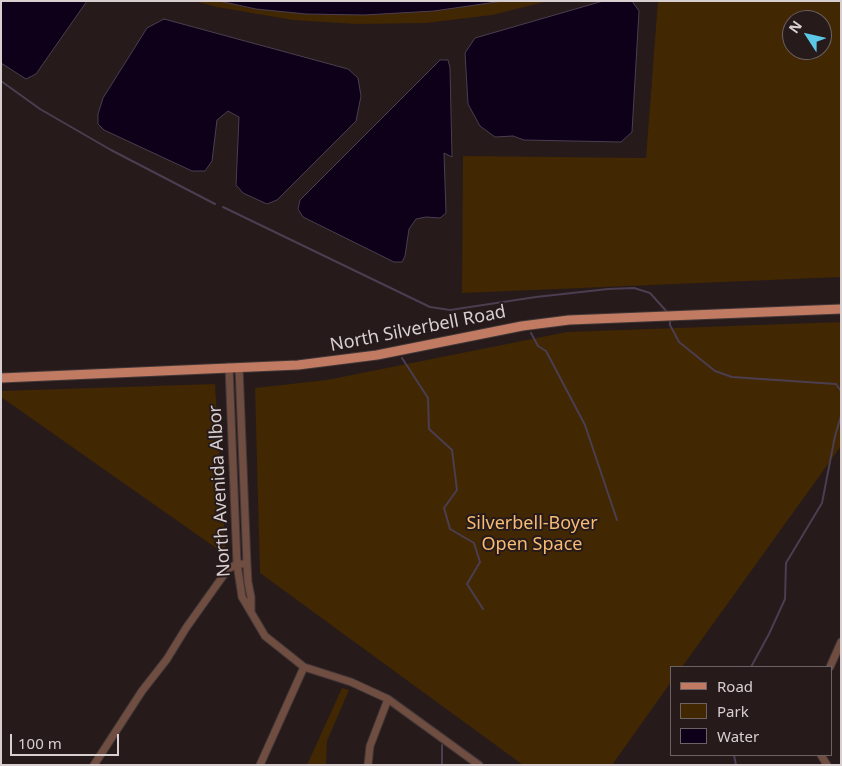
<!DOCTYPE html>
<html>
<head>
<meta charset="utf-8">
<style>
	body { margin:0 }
	#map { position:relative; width:842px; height:766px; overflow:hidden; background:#261a1b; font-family:"Noto Sans",sans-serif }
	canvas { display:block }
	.frame { position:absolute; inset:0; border:2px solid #d8cfd0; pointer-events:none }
	.legend { position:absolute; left:670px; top:666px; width:162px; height:90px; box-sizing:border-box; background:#261a1b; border:1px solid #6d6263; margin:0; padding:6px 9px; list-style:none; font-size:15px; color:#d8cfd0 }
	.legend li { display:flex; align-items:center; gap:10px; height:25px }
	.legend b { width:25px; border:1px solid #6d6263 }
	.north { position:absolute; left:782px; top:10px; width:50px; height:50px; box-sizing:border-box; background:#261a1b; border:1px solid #6d6263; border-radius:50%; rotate:305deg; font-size:14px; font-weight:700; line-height:20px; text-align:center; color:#d8cfd0 }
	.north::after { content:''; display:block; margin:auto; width:18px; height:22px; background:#5cc7e7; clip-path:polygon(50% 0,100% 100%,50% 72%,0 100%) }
	.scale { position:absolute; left:10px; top:734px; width:109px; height:22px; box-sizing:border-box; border:2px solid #d8cfd0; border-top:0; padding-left:6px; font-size:15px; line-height:18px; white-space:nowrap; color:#d8cfd0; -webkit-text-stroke:4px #261a1b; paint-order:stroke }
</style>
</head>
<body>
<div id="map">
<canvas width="842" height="766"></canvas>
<div class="frame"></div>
<ul class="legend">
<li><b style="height:6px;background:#c17b62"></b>Road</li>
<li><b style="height:14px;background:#412702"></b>Park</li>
<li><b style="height:14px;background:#0e0019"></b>Water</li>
</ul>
<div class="north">N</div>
<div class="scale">100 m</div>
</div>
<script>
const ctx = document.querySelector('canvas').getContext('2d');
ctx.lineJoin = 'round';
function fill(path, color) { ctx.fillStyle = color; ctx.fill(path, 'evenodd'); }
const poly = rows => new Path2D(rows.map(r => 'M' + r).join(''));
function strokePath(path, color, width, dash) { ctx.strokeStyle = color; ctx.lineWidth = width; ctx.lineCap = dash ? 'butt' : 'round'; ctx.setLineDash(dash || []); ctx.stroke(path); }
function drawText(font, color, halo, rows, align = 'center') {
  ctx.font = font + ' "Noto Sans",sans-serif'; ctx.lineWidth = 4; ctx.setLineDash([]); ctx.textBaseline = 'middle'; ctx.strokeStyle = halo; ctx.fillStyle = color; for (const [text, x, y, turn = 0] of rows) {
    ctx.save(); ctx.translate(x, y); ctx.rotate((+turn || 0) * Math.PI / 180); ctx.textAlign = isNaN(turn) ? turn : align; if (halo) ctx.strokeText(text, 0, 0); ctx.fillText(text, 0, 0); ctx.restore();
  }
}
fill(poly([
	[195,1,548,1,492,15,426,23,357,24,293,20,217,7],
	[658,1,841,1,841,277,462,293,463,156,646,158],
	[792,20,822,20,822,50,792,50],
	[841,322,841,446,682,667,671,667,671,682,612,765,523,765,260,573,255,388,327,380,567,332],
	[215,384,226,555,1,397,1,391],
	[342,688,349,690,327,741,326,765,307,765]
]), '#412702');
const water = poly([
	[1,1,87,1,36,74,26,79,1,63,1,1],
	[219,1,503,1,434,11,364,15,306,14,256,9,219,1],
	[603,1,632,1,639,11,632,132,621,142,524,140,513,136,495,137,480,126,468,104,465,53,475,38,603,1],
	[164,19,348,69,358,78,361,96,356,121,277,200,267,204,243,193,236,185,239,117,228,111,217,120,212,161,205,171,192,171,104,130,98,124,98,114,103,98,147,28,164,19],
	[440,60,448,60,450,68,452,157,444,153,446,213,440,218,426,217,416,219,409,229,405,256,402,262,394,262,303,217,298,209,300,200,440,60]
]);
fill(water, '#0e0019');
strokePath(water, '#4b3e50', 1);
strokePath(poly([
	[1,81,40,109,111,150,215,204],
	[223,207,430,307,450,310,536,297,608,289,634,288,650,293,668,313],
	[670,319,670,325,679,342,715,371,732,377,836,384,841,391],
	[531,333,538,346,546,351,585,425,617,520],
	[402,358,428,398,429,429,452,450,457,490,444,508,450,529,474,543,480,562,467,584,483,609],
	[751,667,769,634,785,599,786,563,822,503,835,436,841,416],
	[442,745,442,765],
	[734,755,736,765]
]), '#4b3e50', 2);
const minor = poly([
	[229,367,237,564,242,597,265,636,304,667,351,682,388,699,479,765],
	[239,367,247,564,248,582,251,597,251,610],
	[830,667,841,642],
	[821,755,827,765],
	[94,765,142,691,167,659,186,628,228,569,237,564,247,564],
	[260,765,304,667],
	[368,765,370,746,388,699]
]);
const major = poly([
	[1,378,298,365,377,355,522,326,569,320,841,309]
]);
strokePath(minor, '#423738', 9);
strokePath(major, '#423738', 11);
strokePath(minor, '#6f4d41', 7);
strokePath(major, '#c17b62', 9);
drawText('18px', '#d8cfd0', '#261a1b', [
	["North Silverbell Road",418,329,-11],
	["North Avenida Albor",220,491,-93]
]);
drawText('18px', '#f7bb73', '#261a1b', [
	["Silverbell-Boyer",532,524],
	["Open Space",532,545]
]);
</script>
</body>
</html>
